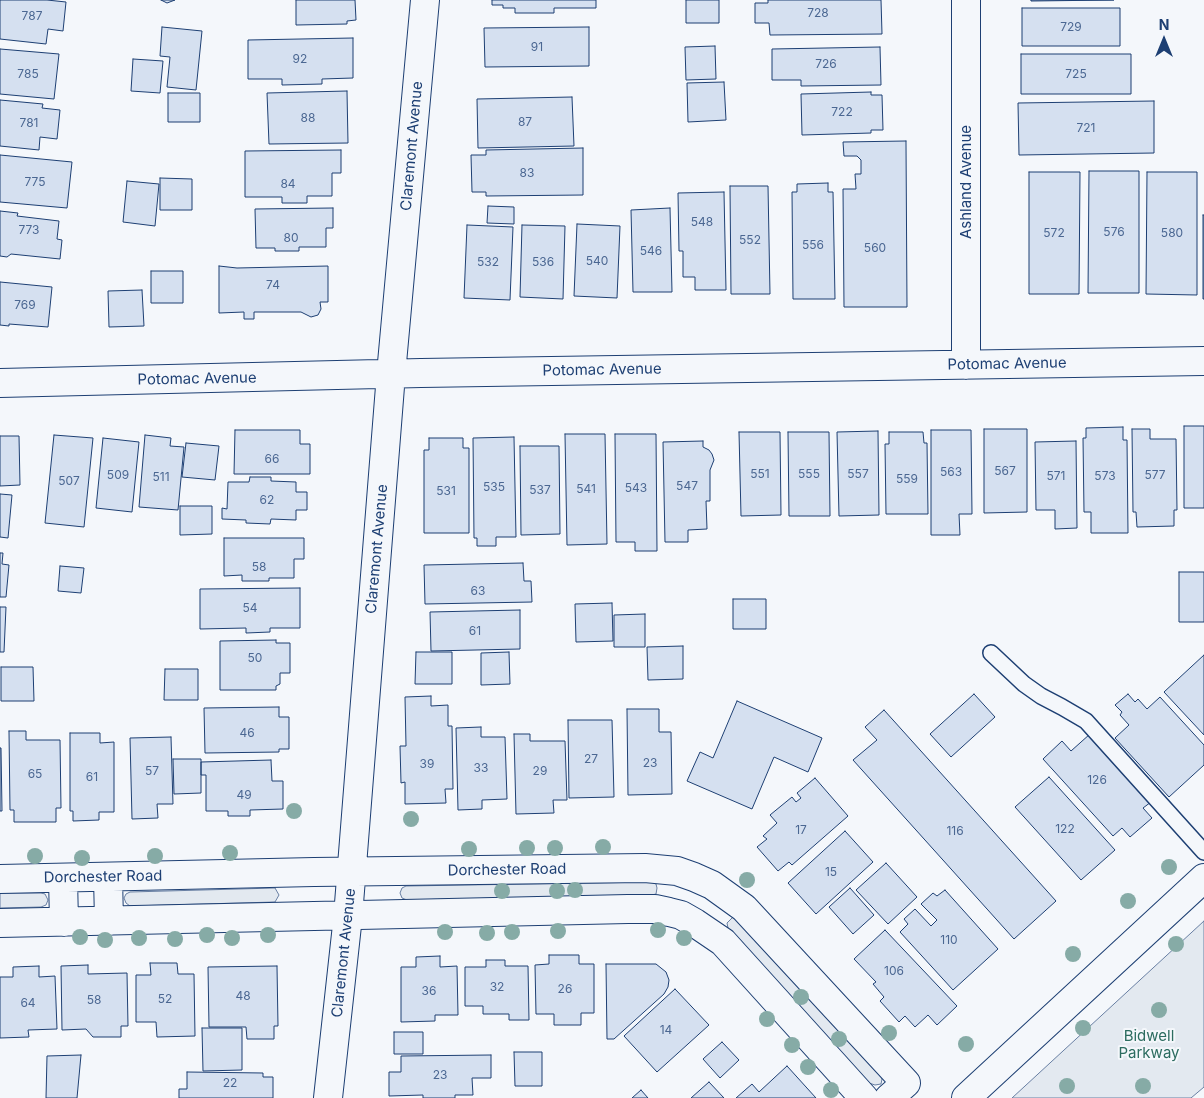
<!DOCTYPE html>
<html>
<head>
<meta charset="utf-8">
<style>
	body { margin:0 }
	#map { position:relative; width:1204px; height:1098px; overflow:hidden; background:#f4f7fb; font-family:Inter,sans-serif }
	canvas { display:block }
	.north { position:absolute; left:1139px; top:15px; width:50px; height:50px; -webkit-text-stroke:4px #f4f7fb; paint-order:stroke; rotate:0deg; font-size:14px; font-weight:700; line-height:20px; text-align:center; color:#1d3f73 }
	.north::after { content:''; display:block; margin:auto; width:18px; height:22px; background:#1d3f73; clip-path:polygon(50% 0,100% 100%,50% 72%,0 100%) }
</style>
</head>
<body>
<div id="map">
<canvas width="1204" height="1098"></canvas>
<div class="north">N</div>
</div>
<script>
const ctx = document.querySelector('canvas').getContext('2d');
ctx.lineJoin = 'round';
function fill(path, color) { ctx.fillStyle = color; ctx.fill(path, 'evenodd'); }
const poly = rows => new Path2D(rows.map(r => 'M' + r).join(''));
function strokePath(path, color, width, dash) { ctx.strokeStyle = color; ctx.lineWidth = width; ctx.lineCap = dash ? 'butt' : 'round'; ctx.setLineDash(dash || []); ctx.stroke(path); }
function drawText(font, color, halo, rows, align = 'center') {
  ctx.font = font + ' Inter,sans-serif'; ctx.lineWidth = 4; ctx.setLineDash([]); ctx.textBaseline = 'middle'; ctx.strokeStyle = halo; ctx.fillStyle = color; for (const [text, x, y, turn = 0] of rows) {
    ctx.save(); ctx.translate(x, y); ctx.rotate((+turn || 0) * Math.PI / 180); ctx.textAlign = isNaN(turn) ? turn : align; if (halo) ctx.strokeText(text, 0, 0); ctx.fillText(text, 0, 0); ctx.restore();
  }
}
const green = poly([
	[652,882,656,884,657,888,656,894,652,895,407,900,402,898,400,893,402,888,406,886,652,882],
	[275,888,279,895,275,902,130,906,126,903,124,898,126,894,130,892,275,888],
	[0,893,41,893,45,894,48,900,46,905,41,907,0,908,0,893],
	[733,917,738,918,881,1074,882,1079,881,1084,875,1085,869,1083,728,928,727,923,733,917],
	[1204,921,1204,1087,1191,1098,1012,1098,1204,921]
]);
fill(green, '#e3e9f0');
strokePath(green, '#687fa3', 1);
const building = poly([
	[0,0,47,0,66,2,63,31,48,29,46,44,0,39,0,0],
	[161,0,175,0,167,3,161,0],
	[296,0,355,0,356,20,347,21,347,24,296,25,296,0],
	[492,0,596,0,596,8,554,8,554,13,515,13,515,8,503,8,503,5,492,5,492,0],
	[686,0,719,0,719,23,686,23,686,0],
	[768,0,881,0,882,34,770,35,769,23,755,23,755,3,768,3,768,0],
	[1031,0,1114,0,1031,1,1031,0],
	[1022,8,1120,8,1120,46,1022,46,1022,8],
	[162,27,202,31,196,90,167,87,170,57,160,56,162,27],
	[589,27,589,66,485,67,484,28,589,27],
	[353,38,353,78,322,79,322,84,282,85,282,79,248,79,248,40,353,38],
	[715,46,716,79,686,80,685,47,715,46],
	[880,47,881,85,801,86,801,80,772,80,772,49,880,47],
	[0,49,59,54,54,99,0,94,0,49],
	[1021,54,1131,54,1131,94,1021,94,1021,54],
	[133,59,163,61,160,93,131,91,133,59],
	[724,82,726,120,688,122,687,83,724,82],
	[347,91,348,143,269,144,267,93,347,91],
	[871,92,871,95,882,95,883,130,871,130,871,133,802,135,801,94,871,92],
	[168,93,200,93,200,122,168,122,168,93],
	[572,97,574,146,478,148,477,99,572,97],
	[0,100,43,104,42,108,60,110,57,139,40,137,39,150,0,146,0,100],
	[1154,101,1154,153,1019,155,1018,103,1154,101],
	[906,141,907,307,844,307,843,189,856,189,855,174,861,174,861,160,857,156,844,156,843,142,906,141],
	[583,148,583,195,486,196,486,192,472,192,471,155,486,155,486,150,583,148],
	[341,150,341,173,332,173,332,196,307,196,307,203,282,203,282,197,245,197,245,151,341,150],
	[0,155,72,162,67,208,0,202,0,155],
	[1089,171,1139,171,1139,293,1088,293,1089,171],
	[1029,172,1080,172,1079,294,1029,294,1029,172],
	[1147,172,1197,172,1197,295,1146,294,1147,172],
	[160,178,192,179,192,210,160,210,160,178],
	[127,181,159,184,155,226,123,222,127,181],
	[828,183,828,192,833,192,835,299,793,299,792,192,797,192,797,184,828,183],
	[730,186,768,186,770,294,731,294,730,186],
	[724,192,726,290,695,290,695,277,683,277,683,251,679,251,678,193,724,192],
	[488,206,514,207,514,224,487,223,488,206],
	[333,208,333,228,326,228,326,247,299,247,299,251,275,251,275,248,256,248,255,209,333,208],
	[670,208,672,292,633,292,631,210,670,208],
	[0,211,18,213,17,216,59,221,57,239,62,240,60,259,11,254,7,257,0,256,0,211],
	[1203,215,1204,215,1204,299,1203,299,1203,215],
	[577,224,620,226,617,298,574,296,577,224],
	[467,225,513,227,510,300,464,298,467,225],
	[522,225,565,226,563,299,520,297,522,225],
	[219,266,237,268,328,266,328,302,320,302,321,309,318,315,311,317,301,312,254,312,254,319,244,319,244,312,219,313,219,266],
	[151,271,183,271,183,303,151,303,151,271],
	[0,282,52,287,48,327,9,324,9,326,0,325,0,282],
	[142,290,144,326,109,327,108,291,142,290],
	[1184,426,1204,426,1204,508,1184,508,1184,426],
	[1123,427,1123,440,1127,440,1128,533,1091,533,1091,512,1084,512,1083,438,1086,438,1086,428,1123,427],
	[984,429,1027,429,1027,512,984,513,984,429],
	[1132,429,1150,429,1150,439,1176,439,1177,510,1174,510,1174,526,1137,527,1136,512,1133,512,1132,429],
	[235,430,300,430,300,444,310,444,310,474,234,474,235,430],
	[931,430,971,430,972,514,959,514,960,535,931,535,931,430],
	[878,431,879,515,839,516,837,432,878,431],
	[739,432,780,432,781,515,741,516,739,432],
	[788,432,829,432,830,516,789,516,788,432],
	[889,432,923,432,924,443,927,443,928,514,886,514,885,444,889,444,889,432],
	[565,434,605,434,607,544,567,545,565,434],
	[615,434,656,434,657,551,635,551,635,542,616,542,615,434],
	[54,435,93,438,84,527,45,523,54,435],
	[145,435,171,438,170,446,184,447,178,510,139,507,145,435],
	[0,436,19,436,20,485,0,486,0,436],
	[514,437,516,537,496,537,496,546,477,546,477,538,474,538,473,438,514,437],
	[103,438,139,442,132,512,96,508,103,438],
	[429,438,463,438,463,448,469,448,469,533,424,533,424,450,429,450,429,438],
	[703,441,703,447,709,450,712,454,714,460,710,470,710,501,706,501,707,529,688,530,688,542,665,542,663,442,703,441],
	[1076,441,1077,528,1055,529,1055,510,1036,510,1035,442,1076,441],
	[186,443,219,446,215,480,182,477,186,443],
	[520,446,559,446,560,534,521,535,520,446],
	[250,477,271,477,271,481,296,482,296,492,307,492,307,510,296,510,296,520,271,519,270,524,246,523,246,520,222,519,222,508,227,509,228,482,249,482,250,477],
	[0,494,12,495,8,538,0,537,0,494],
	[180,506,212,506,212,534,180,535,180,506],
	[224,538,304,538,304,559,294,559,294,578,269,578,269,581,242,581,242,575,224,576,224,538],
	[0,553,3,553,2,564,9,565,6,597,0,597,0,553],
	[523,563,524,581,531,581,532,602,425,604,424,565,523,563],
	[60,566,84,568,81,593,58,591,60,566],
	[1179,572,1204,572,1204,622,1179,622,1179,572],
	[300,588,300,628,270,628,270,632,246,633,246,628,200,629,200,589,300,588],
	[733,599,766,599,766,629,733,629,733,599],
	[612,603,613,641,576,642,575,604,612,603],
	[0,607,6,607,4,652,0,652,0,607],
	[520,610,520,649,431,651,430,612,520,610],
	[645,614,645,647,614,647,614,615,645,614],
	[276,640,276,643,290,643,290,673,280,673,280,684,276,686,276,690,220,690,220,641,276,640],
	[683,646,683,679,648,680,647,647,683,646],
	[416,652,452,652,452,684,415,684,416,652],
	[509,652,510,684,481,685,481,653,509,652],
	[1204,655,1204,735,1164,692,1204,655],
	[1,667,33,667,34,701,1,701,1,667],
	[165,669,198,669,198,700,164,700,165,669],
	[974,694,995,717,951,757,930,734,974,694],
	[1128,694,1135,702,1138,699,1147,709,1160,697,1204,745,1204,765,1169,797,1115,738,1129,725,1120,715,1122,712,1115,705,1128,694],
	[431,696,431,706,448,705,448,726,452,726,453,789,445,789,446,803,405,804,405,782,401,783,400,746,406,746,405,697,431,696],
	[737,701,822,738,808,772,774,757,752,809,687,781,700,752,713,758,737,701],
	[279,707,279,717,289,717,289,749,279,749,279,752,205,753,204,708,279,707],
	[627,709,659,709,659,732,671,732,672,794,628,795,627,709],
	[884,710,1056,901,1014,939,853,760,877,740,865,727,884,710],
	[568,720,612,720,614,797,569,798,568,720],
	[481,727,481,737,505,737,507,799,482,800,482,809,458,810,456,728,481,727],
	[9,731,26,731,26,740,60,740,61,808,56,808,56,822,14,822,14,810,10,810,9,731],
	[70,733,100,733,100,743,114,742,114,812,99,812,99,820,73,821,73,811,70,811,70,733],
	[514,734,530,734,530,741,565,741,567,800,553,800,554,813,516,814,514,734],
	[1090,734,1151,802,1143,808,1152,818,1130,837,1122,828,1113,836,1043,759,1062,741,1071,751,1090,734],
	[171,737,173,804,157,804,158,818,132,819,130,738,171,737],
	[0,748,1,748,2,811,0,811,0,748],
	[173,759,201,759,201,793,174,794,173,759],
	[271,760,272,781,283,781,283,809,250,810,250,816,228,816,228,811,206,811,206,775,201,775,201,762,271,760],
	[1049,777,1115,850,1081,880,1015,807,1049,777],
	[815,778,848,816,792,865,789,862,778,871,757,847,767,839,763,836,777,823,770,815,792,797,796,802,801,798,797,793,815,778],
	[845,831,873,862,816,914,788,883,845,831],
	[886,863,917,897,888,924,856,890,886,863],
	[850,888,874,915,853,934,829,907,850,888],
	[945,890,998,949,953,990,900,932,908,924,904,919,915,909,931,926,937,920,921,904,933,893,937,896,945,890],
	[885,930,957,1006,937,1025,928,1015,915,1027,905,1016,899,1022,880,1001,884,997,873,984,876,982,854,959,885,930],
	[549,955,579,955,579,964,594,964,594,1013,581,1013,581,1025,554,1025,554,1014,536,1014,535,965,549,964,549,955],
	[440,956,440,967,457,966,458,1015,435,1015,435,1021,401,1022,401,967,416,967,416,957,440,956],
	[486,960,505,960,505,966,528,966,529,1020,509,1020,509,1014,483,1014,483,1006,465,1006,465,967,486,967,486,960],
	[150,963,177,963,178,974,194,974,195,1036,157,1037,156,1022,136,1022,136,975,151,975,150,963],
	[606,964,656,964,666,972,669,980,668,987,664,994,614,1039,607,1039,606,964],
	[88,965,88,974,127,973,128,1026,121,1026,121,1037,93,1037,86,1029,62,1030,61,966,88,965],
	[39,966,39,977,55,976,57,1029,28,1030,29,1037,0,1038,0,977,13,977,13,967,39,966],
	[277,966,278,1026,274,1026,274,1039,247,1039,246,1027,209,1027,208,967,277,966],
	[675,989,709,1025,657,1072,624,1036,675,989],
	[202,1028,242,1028,242,1070,203,1071,202,1028],
	[394,1032,423,1032,423,1054,394,1054,394,1032],
	[722,1042,739,1060,720,1078,703,1059,722,1042],
	[514,1052,542,1052,542,1086,515,1086,514,1052],
	[81,1055,77,1098,46,1098,47,1056,81,1055],
	[491,1055,491,1078,472,1078,473,1095,455,1095,455,1098,423,1098,423,1095,389,1096,389,1072,401,1072,401,1056,491,1055],
	[787,1066,816,1098,736,1098,752,1084,759,1092,787,1066],
	[187,1072,263,1073,263,1077,273,1077,273,1098,179,1098,179,1089,187,1089,187,1072],
	[709,1082,724,1098,691,1098,709,1082],
	[641,1090,648,1098,632,1098,641,1090]
]);
fill(building, '#d5e0f0');
strokePath(building, '#1d3f73', 1);
const lane = poly([
	[991,653,1024,684,1041,696,1062,707,1086,721,1204,852]
]);
const street = poly([
	[966,0,966,365],
	[0,383,421,373,1204,361],
	[108,877,109,921],
	[63,878,64,922],
	[0,879,314,872,645,868,677,871,694,877,712,885,744,908,906,1083,889,1098],
	[0,923,628,909,655,909,669,912,681,915,695,923,723,942,864,1098],
	[328,1098,348,916,391,374,425,0]
]);
const secondary = poly([
	[966,1098,1204,878]
]);
strokePath(lane, '#1d3f73', 18);
strokePath(street, '#1d3f73', 30);
strokePath(secondary, '#1d3f73', 30);
strokePath(lane, '#f4f7fb', 15);
strokePath(street, '#f4f7fb', 28);
strokePath(secondary, '#f4f7fb', 28);
ctx.fillStyle = '#86aba6';
for (const [x, y] of [
	[294,811],
	[411,819],
	[603,847],
	[527,848],
	[555,848],
	[469,849],
	[230,853],
	[35,856],
	[155,856],
	[82,858],
	[1169,867],
	[747,880],
	[575,890],
	[502,891],
	[557,891],
	[1128,901],
	[658,930],
	[558,931],
	[445,932],
	[512,932],
	[487,933],
	[207,935],
	[268,935],
	[80,937],
	[139,938],
	[232,938],
	[684,938],
	[175,939],
	[105,940],
	[1176,944],
	[1073,954],
	[801,997],
	[1159,1010],
	[767,1019],
	[1083,1028],
	[889,1033],
	[839,1039],
	[966,1044],
	[792,1045],
	[808,1067],
	[1067,1086],
	[1143,1086],
	[831,1090]
]) { ctx.beginPath(); ctx.arc(x, y, 8, 0, 2 * Math.PI); ctx.fill(); }
drawText('12px', '#4b6792', null, [
	["728",818,13],
	["787",32,16],
	["729",1071,27],
	["91",537,47],
	["92",300,59],
	["726",826,64],
	["785",28,74],
	["725",1076,74],
	["722",842,112],
	["88",308,118],
	["87",525,122],
	["781",29,123],
	["721",1086,128],
	["83",527,173],
	["775",35,182],
	["84",288,184],
	["548",702,222],
	["773",29,230],
	["576",1114,232],
	["572",1054,233],
	["580",1172,233],
	["80",291,238],
	["552",750,240],
	["556",813,245],
	["560",875,248],
	["546",651,251],
	["540",597,261],
	["532",488,262],
	["536",543,262],
	["74",273,285],
	["769",25,305],
	["66",272,459],
	["567",1005,471],
	["563",951,472],
	["551",760,474],
	["555",809,474],
	["557",858,474],
	["509",118,475],
	["577",1155,475],
	["571",1056,476],
	["573",1105,476],
	["511",161,477],
	["559",907,479],
	["507",69,481],
	["547",687,486],
	["535",494,487],
	["543",636,488],
	["541",586,489],
	["537",540,490],
	["531",446,491],
	["62",267,500],
	["58",259,567],
	["63",478,591],
	["54",250,608],
	["61",475,631],
	["50",255,658],
	["46",247,733],
	["27",591,759],
	["23",650,763],
	["39",427,764],
	["33",481,768],
	["57",152,771],
	["29",540,771],
	["65",35,774],
	["61",92,777],
	["126",1097,780],
	["49",244,795],
	["122",1065,829],
	["17",801,830],
	["116",955,831],
	["15",831,872],
	["110",949,940],
	["106",894,971],
	["32",497,987],
	["26",565,989],
	["36",429,991],
	["48",243,996],
	["52",165,999],
	["58",94,1000],
	["64",28,1003],
	["14",666,1030],
	["23",440,1075],
	["22",230,1083]
]);
drawText('15px', '#1d3f73', '#f4f7fb', [
	["Claremont Avenue",412,146,-85],
	["Ashland Avenue",966,182,-90],
	["Potomac Avenue",1007,364,-1],
	["Potomac Avenue",602,370,-1],
	["Potomac Avenue",197,379,-1],
	["Claremont Avenue",377,549,-85],
	["Dorchester Road",507,870,-1],
	["Dorchester Road",103,877,-1],
	["Claremont Avenue",344,953,-84]
]);
drawText('15px', '#2c6c60', '#f4f7fb', [
	["Bidwell",1149,1036],
	["Parkway",1149,1053]
]);
</script>
</body>
</html>
